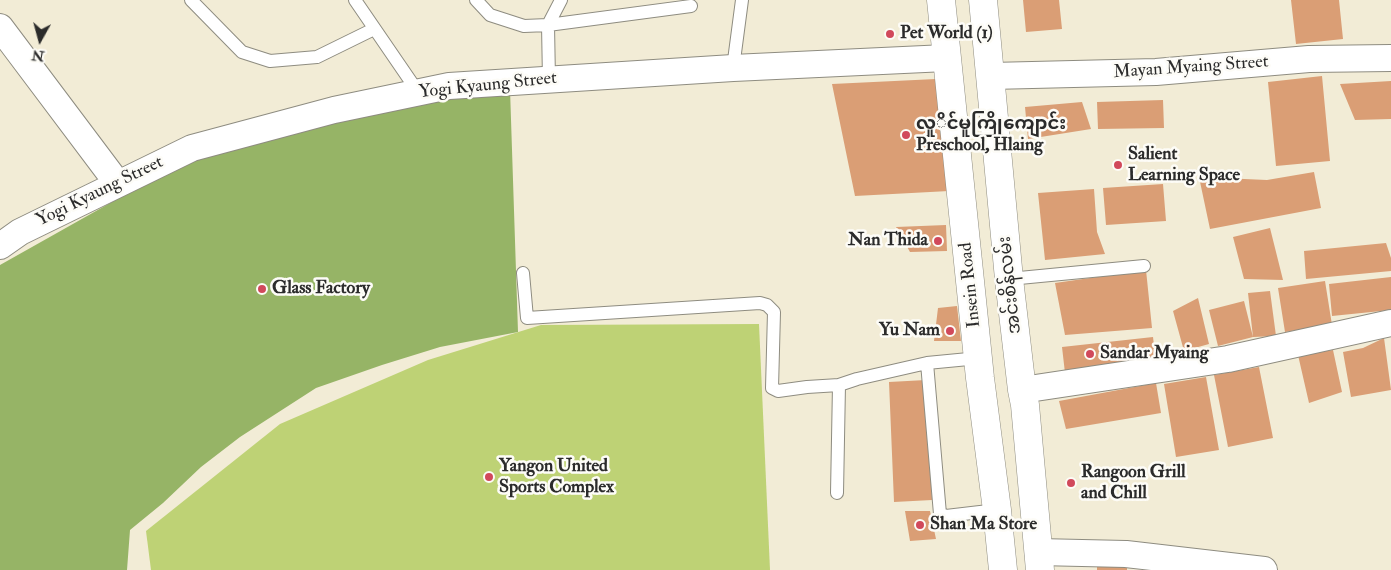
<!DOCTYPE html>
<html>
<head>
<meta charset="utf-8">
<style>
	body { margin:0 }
	#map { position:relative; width:1391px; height:570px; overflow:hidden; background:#f2ecd6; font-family:"IM FELL Double Pica",serif }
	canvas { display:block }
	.north { position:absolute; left:15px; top:15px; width:50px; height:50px; -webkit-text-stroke:4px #fdfcf7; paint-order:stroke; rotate:187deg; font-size:14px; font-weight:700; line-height:20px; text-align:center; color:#2b2b2b }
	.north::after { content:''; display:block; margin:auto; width:18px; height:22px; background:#2b2b2b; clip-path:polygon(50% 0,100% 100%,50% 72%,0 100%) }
</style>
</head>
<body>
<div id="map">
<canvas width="1391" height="570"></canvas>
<div class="north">N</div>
</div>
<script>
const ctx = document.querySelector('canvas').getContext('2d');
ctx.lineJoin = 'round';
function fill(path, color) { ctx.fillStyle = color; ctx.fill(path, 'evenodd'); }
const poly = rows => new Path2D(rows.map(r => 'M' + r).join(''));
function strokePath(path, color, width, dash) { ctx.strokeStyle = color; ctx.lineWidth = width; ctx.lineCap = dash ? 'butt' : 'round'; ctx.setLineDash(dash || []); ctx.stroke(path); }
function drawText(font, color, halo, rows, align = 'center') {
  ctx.font = font + ' "IM FELL Double Pica","Noto Sans Myanmar",serif'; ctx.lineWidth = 5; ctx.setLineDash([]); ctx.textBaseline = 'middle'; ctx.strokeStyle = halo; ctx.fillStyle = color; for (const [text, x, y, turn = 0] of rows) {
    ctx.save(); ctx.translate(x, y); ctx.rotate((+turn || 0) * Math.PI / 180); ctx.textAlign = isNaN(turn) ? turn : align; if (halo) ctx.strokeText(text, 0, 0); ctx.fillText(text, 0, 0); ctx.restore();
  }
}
fill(poly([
	[759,324,770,570,151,570,146,531,280,424,428,360,541,325]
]), '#bed275');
fill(poly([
	[510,89,518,332,440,347,382,365,316,388,240,437,201,467,163,503,130,530,127,570,0,570,0,265,192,157,360,112]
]), '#96b466');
fill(poly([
	[1023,0,1059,0,1062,29,1026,32],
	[1291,0,1339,0,1343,39,1296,44],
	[1322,76,1330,161,1276,166,1268,82],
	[936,79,949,191,855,196,832,84],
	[1391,81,1391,119,1355,120,1340,84],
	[1163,100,1164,128,1098,129,1097,102],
	[1082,102,1091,129,1028,139,1025,107],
	[1314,172,1321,208,1210,229,1199,177,1267,180],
	[1163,184,1166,221,1106,225,1103,188],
	[1094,189,1097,232,1105,254,1045,260,1038,193],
	[946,225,947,251,910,252,896,227],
	[1270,228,1283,280,1244,279,1233,237],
	[1386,243,1391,258,1391,271,1306,279,1304,251],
	[1146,270,1152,328,1065,335,1055,283],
	[1391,277,1391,310,1332,316,1329,284],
	[1325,281,1332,325,1285,332,1278,288],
	[1270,291,1276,336,1253,337,1248,293],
	[1198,298,1209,344,1184,351,1173,311],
	[1244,301,1253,337,1218,346,1209,310],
	[957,306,961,341,934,341,938,308],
	[1153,337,1156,362,1065,373,1062,347],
	[1384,338,1391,390,1351,397,1343,352,1363,348],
	[1333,350,1342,392,1309,403,1298,355],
	[1259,367,1273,438,1228,447,1214,375],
	[1206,377,1219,450,1176,457,1164,384],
	[926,380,932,500,894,502,889,382],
	[1156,383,1161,413,1066,429,1059,401],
	[905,511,930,511,936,539,910,541],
	[1097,566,1127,566,1127,570,1097,570]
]), '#da9e75');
const service = poly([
	[191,0,242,52,270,61,317,57,374,29],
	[355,0,418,92],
	[476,0,490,15,524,26,548,25,561,0],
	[733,68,742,0],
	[549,80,548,25,691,6],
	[523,273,527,318,760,303,767,305,774,312,772,388,778,391,807,387,839,385],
	[1009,279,1144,266],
	[927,363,940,514,946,516,997,510],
	[837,493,839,385,857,379,927,363,979,358]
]);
const minor = poly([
	[0,27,118,184],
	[991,76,1156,72,1309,59,1391,58],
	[0,246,20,232,192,148,334,110,449,86,733,68,946,58],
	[1022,390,1228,359,1391,323],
	[1038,552,1126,554,1264,570]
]);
const primary = poly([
	[941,0,980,378,997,510,1003,570],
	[983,0,1009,279,1022,390,1025,405,1040,570]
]);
strokePath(service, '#8e8c80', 14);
strokePath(minor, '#8e8c80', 28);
strokePath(primary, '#8e8c80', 29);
strokePath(service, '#fff', 12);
strokePath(minor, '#fff', 26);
strokePath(primary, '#fff', 28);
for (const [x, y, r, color] of [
	[890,34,5,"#d1495b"],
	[906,135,5,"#d1495b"],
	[1118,165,5,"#d1495b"],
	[938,241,5,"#d1495b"],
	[262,289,5,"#d1495b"],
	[950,331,5,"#d1495b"],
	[1090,354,5,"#d1495b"],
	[489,477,5,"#d1495b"],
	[1071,483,5,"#d1495b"],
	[920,525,5,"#d1495b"]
]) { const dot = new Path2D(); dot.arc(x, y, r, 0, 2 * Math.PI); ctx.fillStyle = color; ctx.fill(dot); strokePath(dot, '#fdfcf7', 2); }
drawText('bold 18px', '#2b2b2b', '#fdfcf7', [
	["Pet World (1)",900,34],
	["လှုိင်မူကြိုကျောင်း",916,125],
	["Preschool, Hlaing",916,146],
	["Salient",1128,155],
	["Learning Space",1128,176],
	["Nan Thida",928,241,"right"],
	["Glass Factory",272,289],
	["Yu Nam",940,331,"right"],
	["Sandar Myaing",1100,354],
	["Yangon United",499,467],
	["Sports Complex",499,488],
	["Rangoon Grill",1081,473],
	["and Chill",1081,494],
	["Shan Ma Store",930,525]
], 'left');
drawText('18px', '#2b2b2b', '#fdfcf7', [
	["Mayan Myaing Street",1191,68,-4],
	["Yogi Kyaung Street",488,86,-6],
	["Yogi Kyaung Street",100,192,-26],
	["Insein Road",971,285,-96],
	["အင်းစိန်လမ်း",1011,285,-96]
]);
</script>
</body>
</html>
